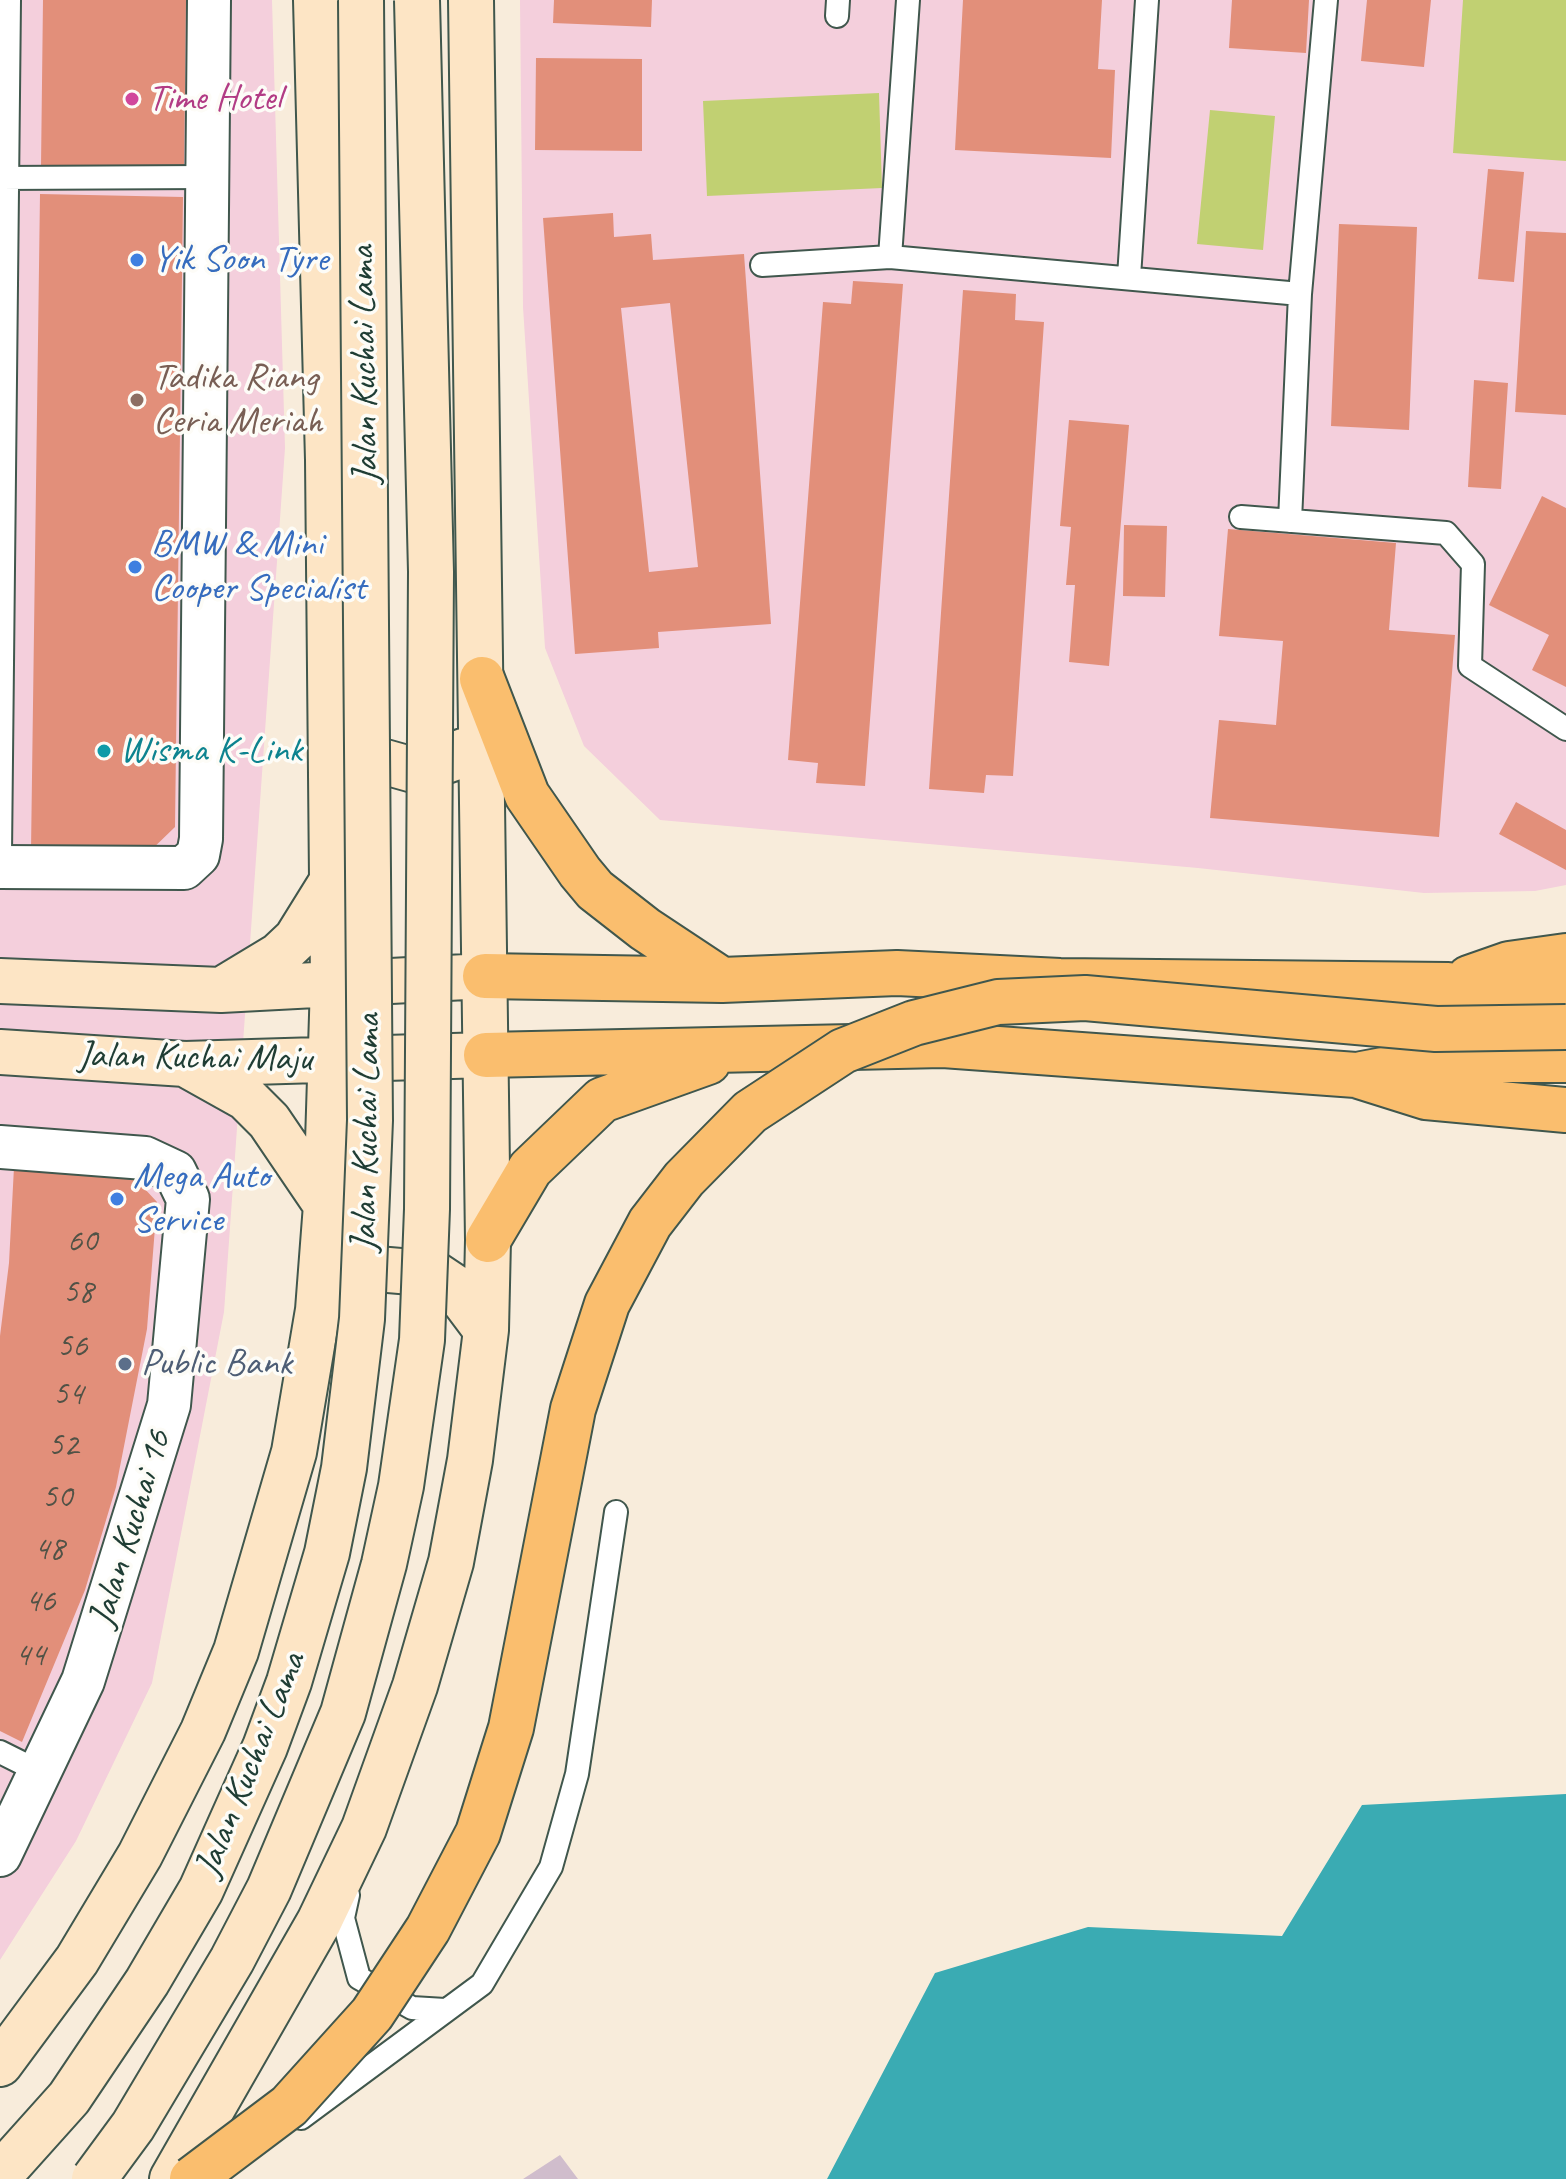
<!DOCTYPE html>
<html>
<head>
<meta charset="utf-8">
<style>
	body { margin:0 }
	canvas { display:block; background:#f8ecdb }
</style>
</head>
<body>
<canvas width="1566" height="2179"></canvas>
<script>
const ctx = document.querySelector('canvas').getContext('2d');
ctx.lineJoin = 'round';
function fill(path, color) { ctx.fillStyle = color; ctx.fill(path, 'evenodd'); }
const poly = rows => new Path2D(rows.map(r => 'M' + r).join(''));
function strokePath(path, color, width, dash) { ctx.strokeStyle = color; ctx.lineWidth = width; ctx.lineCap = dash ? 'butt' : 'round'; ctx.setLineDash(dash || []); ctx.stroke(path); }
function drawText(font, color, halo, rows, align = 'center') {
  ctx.font = font + ' Caveat,sans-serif'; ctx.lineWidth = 7; ctx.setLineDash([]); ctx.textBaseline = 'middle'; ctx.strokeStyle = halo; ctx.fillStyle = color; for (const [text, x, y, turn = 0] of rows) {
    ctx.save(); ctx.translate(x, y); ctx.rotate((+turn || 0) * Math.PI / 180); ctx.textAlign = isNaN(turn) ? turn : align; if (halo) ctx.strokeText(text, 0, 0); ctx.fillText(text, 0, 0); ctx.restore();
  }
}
fill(poly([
	[0,0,272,0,285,448,224,1312,152,1683,76,1841,0,1960],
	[520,0,1566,0,1566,885,1535,891,1424,893,1198,868,660,820,584,746,545,648,523,307]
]), '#f4cfdc');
fill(poly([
	[560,2155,578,2179,523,2179]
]), '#d0bdcc');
fill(poly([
	[1463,0,1566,0,1566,161,1453,153],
	[879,93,882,188,707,196,703,101],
	[1210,110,1275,116,1263,250,1197,244]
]), '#c1d072');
fill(poly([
	[1566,1794,1566,2179,827,2179,935,1973,1088,1927,1282,1936,1362,1805]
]), '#3aabb3');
fill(poly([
	[43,0,186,0,184,167,41,166],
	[554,0,652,0,651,27,553,23],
	[963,0,1102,0,1098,69,1115,70,1111,158,955,150],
	[1232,0,1309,0,1306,53,1229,48],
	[1367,0,1431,0,1424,67,1361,61],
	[536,58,642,59,642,151,535,150],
	[1488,169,1524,172,1514,282,1478,279],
	[40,194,183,197,175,827,146,855,31,850],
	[613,213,614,237,651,234,653,260,744,254,771,624,658,632,659,648,575,654,543,218],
	[670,303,698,567,649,572,621,308],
	[1339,224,1417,227,1409,430,1331,426],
	[1526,231,1566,233,1566,415,1515,412],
	[853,281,903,284,865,786,816,783,818,763,788,760,823,302,851,304],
	[963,290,1016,294,1015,320,1044,322,1013,776,986,775,984,793,929,789],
	[1474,380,1508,383,1501,489,1468,487],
	[1069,420,1129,425,1109,666,1069,662,1075,585,1066,585,1071,527,1060,526],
	[1542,496,1566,508,1566,687,1532,670,1549,635,1489,605],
	[1124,525,1167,526,1165,597,1123,596],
	[1228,529,1396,543,1389,630,1455,635,1439,837,1210,818,1219,720,1276,725,1283,641,1219,636],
	[1516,802,1566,830,1566,870,1499,834],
	[14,1167,129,1172,157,1202,147,1329,116,1487,85,1590,22,1742,0,1731,0,1336,9,1263]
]), '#e28f7a');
const service = poly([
	[837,16,838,0],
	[0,178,208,177],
	[890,257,908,0],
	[762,265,890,257,1300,294],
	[1129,277,1147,0],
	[1241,517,1446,533,1473,564,1470,666,1566,729],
	[1290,521,1300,294,1326,0],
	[0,853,9,0],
	[0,1752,40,1772],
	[348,1895,343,1918,359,1978,412,2008,445,2010],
	[301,2118,482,1984,551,1867,577,1774,616,1512]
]);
const minor = poly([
	[0,867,184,868,198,855,201,839,209,0],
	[0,1147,145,1158,175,1172,188,1199,169,1405,83,1681,0,1855]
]);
const secondary = poly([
	[340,736,353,753,417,771,460,756,463,751],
	[0,981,221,990,485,976],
	[226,987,279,955,296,939,332,881],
	[0,1052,185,1064,486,1055],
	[187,1065,246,1098,269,1121,326,1205],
	[331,1292,342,1282,377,1269,435,1274,453,1286,486,1330],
	[0,2064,77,1960,140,1855,203,1731,236,1651,294,1452,318,1310,326,1205,333,984,328,460,316,0],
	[172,2179,319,1922,364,1828,415,1686,451,1562,470,1460,486,1330,488,1240,471,0]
]);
const motorway = poly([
	[482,679,527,795,580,872,595,890,645,929,722,980],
	[485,976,722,980,897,973,1060,981,1448,985,1508,993,1566,994],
	[1469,978,1509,964,1566,956],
	[486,1055,943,1045,1356,1075,1426,1097,1566,1110],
	[1362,1074,1437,1060,1566,1060],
	[488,1240,530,1169,602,1100,708,1062]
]);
strokePath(service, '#40574d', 26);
strokePath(minor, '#40574d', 46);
strokePath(secondary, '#40574d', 48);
strokePath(motorway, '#40574d', 48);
strokePath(service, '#fff', 22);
strokePath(minor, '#fff', 42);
strokePath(secondary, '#fde5c5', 44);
strokePath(motorway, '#fabe6e', 44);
const secondaryBridge = poly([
	[0,2175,69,2098,147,1982,201,1890,265,1747,289,1682,327,1553,344,1468,362,1319,370,1120,361,0],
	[94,2179,133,2126,232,1960,269,1889,343,1713,384,1564,401,1486,422,1340,427,1209,431,572,417,0]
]);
const motorwayBridge = poly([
	[192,2179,289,2106,372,2014,428,1929,478,1833,511,1728,573,1409,607,1304,650,1223,684,1179,750,1112,843,1051,914,1023,998,1002,1085,998,1436,1029,1566,1027]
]);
strokePath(secondaryBridge, '#40574d', 48, []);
strokePath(motorwayBridge, '#40574d', 48, []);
strokePath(secondaryBridge, '#fde5c5', 44);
strokePath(motorwayBridge, '#fabe6e', 44);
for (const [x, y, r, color] of [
	[132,99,8,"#d1479c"],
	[137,260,8,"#3f7fe0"],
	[137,400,8,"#8d6e63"],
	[135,567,8,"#3f7fe0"],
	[104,751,8,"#0f9aa8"],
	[117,1199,8,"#3f7fe0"],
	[125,1364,8,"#5c6f8a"]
]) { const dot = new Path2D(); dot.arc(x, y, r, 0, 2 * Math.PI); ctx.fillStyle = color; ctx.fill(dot); strokePath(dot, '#fdfcf7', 3); }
drawText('34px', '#505246', null, [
	["60",82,1242],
	["58",78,1293],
	["56",72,1347],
	["54",68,1395],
	["52",63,1446],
	["50",57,1498],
	["48",49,1550],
	["46",40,1602],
	["44",30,1656]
]);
drawText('38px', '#b23c85', '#fdfcf7', [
	["Time Hotel",148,99]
], 'left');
drawText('38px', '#366cbe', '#fdfcf7', [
	["Yik Soon Tyre",153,260],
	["BMW & Mini",151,545],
	["Cooper Specialist",151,589],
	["Mega Auto",133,1177],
	["Service",133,1221]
], 'left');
drawText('38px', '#1f3d34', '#fdfcf7', [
	["Jalan Kuchai Lama",365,365,-91],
	["Jalan Kuchai Maju",195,1058,1],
	["Jalan Kuchai Lama",367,1133,-89],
	["Jalan Kuchai 16",131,1529,-73],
	["Jalan Kuchai Lama",251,1765,-68]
]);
drawText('38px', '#785e54', '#fdfcf7', [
	["Tadika Riang",153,378],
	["Ceria Meriah",153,422]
], 'left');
drawText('38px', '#0d838f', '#fdfcf7', [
	["Wisma K-Link",120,751]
], 'left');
drawText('38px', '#4e5e75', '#fdfcf7', [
	["Public Bank",141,1364]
], 'left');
</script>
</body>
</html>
